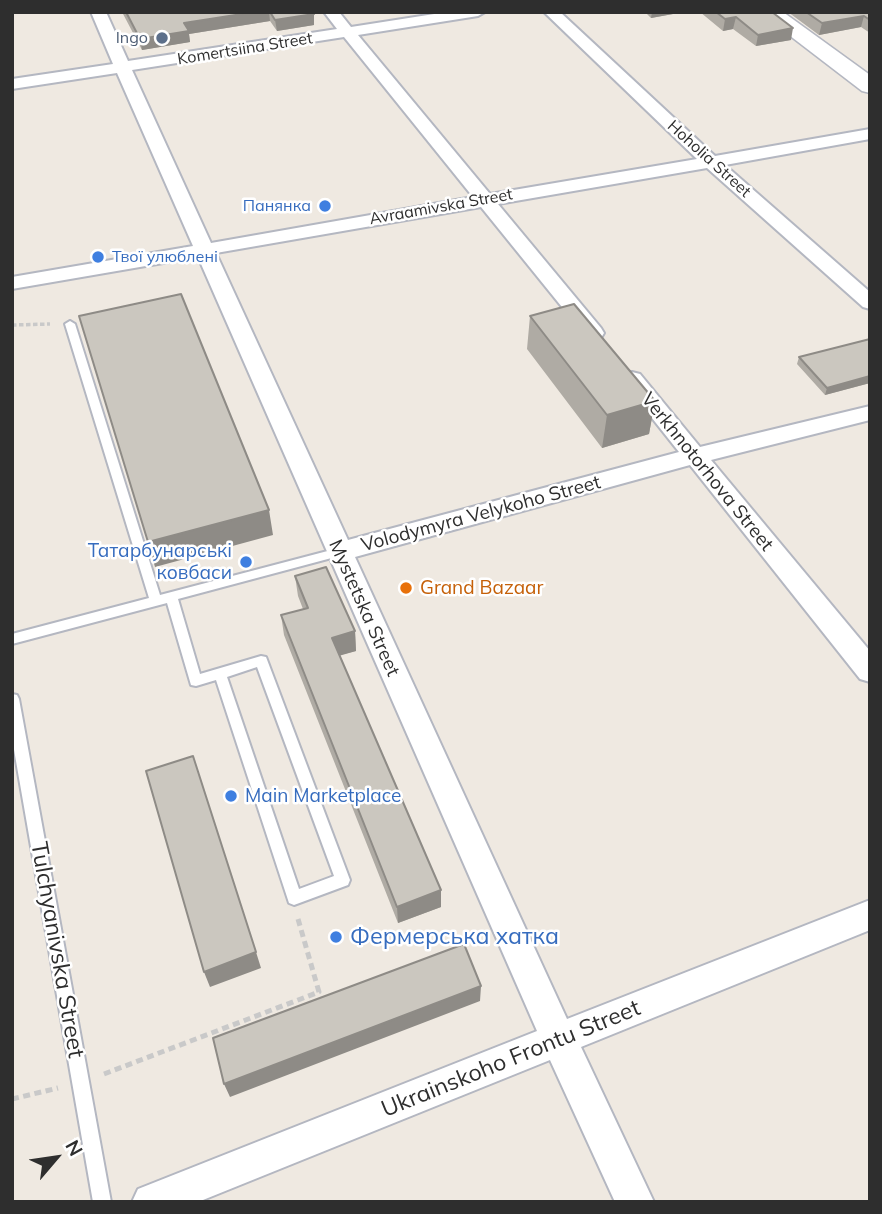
<!DOCTYPE html>
<html>
<head>
<meta charset="utf-8">
<style>
	body { margin:0 }
	#map { position:relative; width:882px; height:1214px; overflow:hidden; background:#efe9e1; font-family:Mulish,sans-serif }
	canvas { display:block }
	.frame { position:absolute; inset:0; border:14px solid #2e2e2e; pointer-events:none }
	.north { position:absolute; left:21px; top:1123px; width:70px; height:70px; -webkit-text-stroke:5px #fff; paint-order:stroke; rotate:61deg; font-size:19px; font-weight:700; line-height:28px; text-align:center; color:#2e2e2e }
	.north::after { content:''; display:block; margin:auto; width:24px; height:32px; background:#2e2e2e; clip-path:polygon(50% 0,100% 100%,50% 72%,0 100%) }
</style>
</head>
<body>
<div id="map">
<canvas width="882" height="1214"></canvas>
<div class="frame"></div>
<div class="north">N</div>
</div>
<script>
const ctx = document.querySelector('canvas').getContext('2d');
ctx.lineJoin = 'round';
const poly = rows => new Path2D(rows.map(r => 'M' + r).join(''));
function strokePath(path, color, width, dash) { ctx.strokeStyle = color; ctx.lineWidth = width; ctx.lineCap = dash ? 'butt' : 'round'; ctx.setLineDash(dash || []); ctx.stroke(path); }
function fill(path, color) { ctx.fillStyle = color; ctx.fill(path, 'evenodd'); }
function drawText(font, color, halo, rows, align = 'center') {
  ctx.font = font + ' Mulish,sans-serif'; ctx.lineWidth = 5; ctx.setLineDash([]); ctx.textBaseline = 'middle'; ctx.strokeStyle = halo; ctx.fillStyle = color; for (const [text, x, y, turn = 0] of rows) {
    ctx.save(); ctx.translate(x, y); ctx.rotate((+turn || 0) * Math.PI / 180); ctx.textAlign = isNaN(turn) ? turn : align; if (halo) ctx.strokeText(text, 0, 0); ctx.fillText(text, 0, 0); ctx.restore();
  }
}
const lane = poly([
	[70,321,75,324,160,595,339,548,345,552,339,556,178,599,200,674,261,656,266,657,350,880,348,885,294,905,289,903,216,680,196,686,191,685,167,603,12,644,12,634,149,598,65,324,70,321],
	[257,667,334,876,299,889,227,677,257,667],
	[12,694,17,695,19,699,111,1202,93,1202,12,738,12,694]
]);
const street = poly([
	[91,12,106,12,128,61,337,29,324,12,339,12,351,27,447,12,485,12,478,16,358,35,490,194,697,159,544,12,560,12,715,156,870,129,870,139,725,165,870,292,870,309,863,307,707,168,498,204,601,328,604,333,601,338,594,339,587,338,481,207,216,253,348,540,679,452,621,379,624,374,632,372,640,374,700,447,870,406,870,420,711,460,870,651,870,682,860,679,690,465,355,557,567,1019,870,900,870,930,581,1047,654,1202,615,1202,550,1060,198,1202,132,1202,138,1189,537,1031,198,257,12,289,12,277,193,246,117,73,12,89,12,79,113,64,91,12],
	[344,37,473,197,211,243,132,70,344,37]
]);
const secondary = poly([
	[759,12,783,12,870,75,870,93,862,91,759,12]
]);
strokePath(lane, '#b4b7c1', 4);
strokePath(street, '#b4b7c1', 4);
strokePath(secondary, '#b4b7c1', 3);
strokePath(poly([
	[12,325,50,324]
]), '#c9c9c9', 3.5, [4.5, 2.5]);
strokePath(poly([
	[104,1074,319,992,298,919],
	[12,1099,58,1088]
]), '#c9c9c9', 5, [7, 4.5]);
fill(lane, '#fff');
fill(street, '#fff');
fill(secondary, '#fff');
fill(poly([
	[122,12,312,12,314,25,277,31,270,21,189,34,190,42,142,50],
	[645,12,684,12,651,18],
	[700,12,772,12,791,40,756,46,733,29,723,31],
	[788,12,870,12,870,33,861,27,819,35],
	[530,316,655,401,649,434,602,448,527,349],
	[870,339,870,383,825,395,797,364,799,357],
	[295,576,355,631,356,651,340,655,441,907,398,923,284,635,281,615,303,609,298,596]
]), '#afaba4');
fill(poly([
	[255,12,269,12,270,21,189,34,190,42,142,50,140,39,184,23],
	[652,12,684,12,651,18],
	[314,14,314,25,277,31,275,20],
	[864,16,861,27,819,35,822,23],
	[736,17,733,29,723,31,725,19],
	[793,28,791,40,756,46,758,35],
	[870,376,870,383,825,395,827,388],
	[655,401,649,434,602,448,607,415],
	[269,510,273,535,155,567,148,542],
	[355,631,356,651,335,657,332,638],
	[441,890,441,907,398,923,397,907],
	[256,952,261,968,210,987,204,972],
	[481,986,480,1001,230,1097,224,1084]
]), '#8e8b86');
const building = poly([
	[126,12,255,12,184,23,189,31,140,39,126,12],
	[270,12,312,12,314,14,275,20,270,12],
	[716,12,772,12,793,28,758,35,736,17,725,19,716,12],
	[806,12,870,12,870,20,864,16,822,23,806,12],
	[181,294,269,510,148,542,79,316,181,294],
	[574,304,655,401,607,415,530,316,574,304],
	[870,339,870,376,827,388,799,357,870,339],
	[326,567,355,631,332,638,441,890,397,907,281,615,308,608,295,576,326,567],
	[193,756,256,952,204,972,146,771,193,756],
	[464,944,481,986,224,1084,213,1038,464,944]
]);
fill(building, '#cbc7bf');
strokePath(building, '#8e8b86', 2);
for (const [x, y, r, color] of [
	[162,38,7,"#5c6f8a"],
	[325,206,7,"#3f7fe0"],
	[98,257,7,"#3f7fe0"],
	[246,562,7,"#3f7fe0"],
	[406,588,7,"#e8710a"],
	[231,796,7,"#3f7fe0"],
	[336,937,7,"#3f7fe0"]
]) { const dot = new Path2D(); dot.arc(x, y, r, 0, 2 * Math.PI); ctx.fillStyle = color; ctx.fill(dot); strokePath(dot, '#fff', 2.5); }
drawText('16px', '#4e5e75', '#fff', [
	["Ingo",148,38]
], 'right');
drawText('16px', '#2e2e2e', '#fff', [
	["Komertsiina Street",245,49,-9],
	["Hoholia Street",709,159,42],
	["Avraamivska Street",441,207,-10]
]);
drawText('16px', '#366cbe', '#fff', [
	["Панянка",311,206],
	["Твої улюблені",112,257,"left"]
], 'right');
drawText('19px', '#2e2e2e', '#fff', [
	["Verkhnotorhova Street",707,472,51],
	["Volodymyra Velykoho Street",481,514,-15],
	["Mystetska Street",364,608,66]
]);
drawText('19px', '#366cbe', '#fff', [
	["Татарбунарські",232,551],
	["ковбаси",232,573],
	["Main Marketplace",245,796,"left"]
], 'right');
drawText('19px', '#c56008', '#fff', [
	["Grand Bazaar",420,588]
], 'left');
drawText('23px', '#366cbe', '#fff', [
	["Фермерська хатка",350,937]
], 'left');
drawText('23px', '#2e2e2e', '#fff', [
	["Tulchyanivska Street",57,950,80],
	["Ukrainskoho Frontu Street",511,1059,-22]
]);
</script>
</body>
</html>
